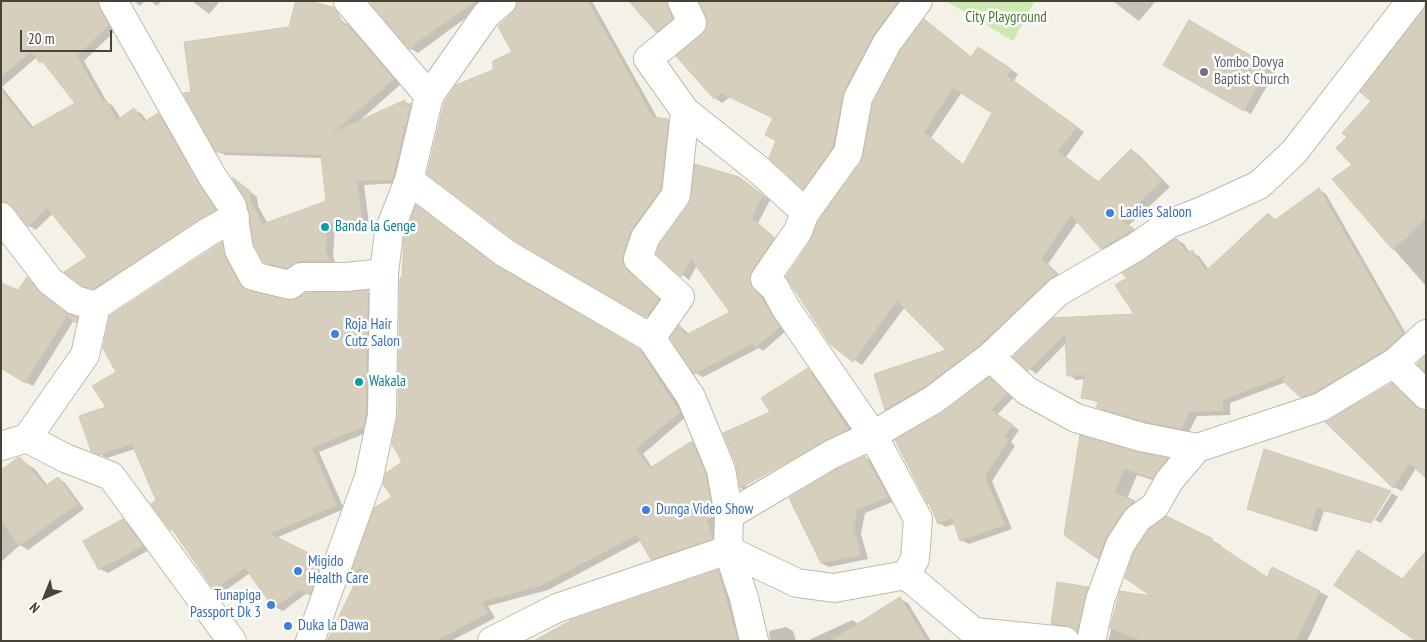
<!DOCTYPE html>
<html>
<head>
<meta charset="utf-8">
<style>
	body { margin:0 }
	#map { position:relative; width:1427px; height:642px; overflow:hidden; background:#f4f2e8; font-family:"PT Sans Narrow",sans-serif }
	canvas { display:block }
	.frame { position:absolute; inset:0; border:2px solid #484337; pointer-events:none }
	.north { position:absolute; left:20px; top:572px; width:50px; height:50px; -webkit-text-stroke:4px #fff; paint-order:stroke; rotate:224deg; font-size:14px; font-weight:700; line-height:20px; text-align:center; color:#484337 }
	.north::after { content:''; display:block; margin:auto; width:18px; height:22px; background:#484337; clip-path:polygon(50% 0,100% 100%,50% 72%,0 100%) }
	.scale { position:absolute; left:20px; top:30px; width:92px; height:22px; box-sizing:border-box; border:2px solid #484337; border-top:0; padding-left:6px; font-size:15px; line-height:18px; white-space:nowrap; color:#484337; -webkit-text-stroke:4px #fff; paint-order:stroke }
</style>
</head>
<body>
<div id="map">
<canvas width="1427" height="642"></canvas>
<div class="frame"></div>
<div class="north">N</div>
<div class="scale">20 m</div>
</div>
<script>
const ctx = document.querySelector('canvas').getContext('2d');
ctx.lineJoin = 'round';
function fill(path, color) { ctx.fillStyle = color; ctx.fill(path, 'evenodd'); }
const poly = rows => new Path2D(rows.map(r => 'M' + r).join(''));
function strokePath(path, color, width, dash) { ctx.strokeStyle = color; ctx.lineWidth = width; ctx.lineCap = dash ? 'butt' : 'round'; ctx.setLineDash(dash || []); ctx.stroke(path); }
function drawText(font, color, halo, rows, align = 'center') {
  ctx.font = font + ' "PT Sans Narrow",sans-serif'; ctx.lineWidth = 5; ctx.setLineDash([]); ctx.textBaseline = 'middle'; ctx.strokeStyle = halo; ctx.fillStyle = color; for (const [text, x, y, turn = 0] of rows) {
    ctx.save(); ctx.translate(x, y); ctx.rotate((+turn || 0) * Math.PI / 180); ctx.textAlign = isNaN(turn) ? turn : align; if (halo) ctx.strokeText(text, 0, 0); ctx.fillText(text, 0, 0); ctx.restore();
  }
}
fill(poly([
	[946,1,1035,1,1013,41]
]), '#cbe9b0');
fill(poly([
	[1,1,100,1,116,30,84,61,107,102,113,106,121,119,134,110,142,114,147,121,158,114,166,119,222,214,102,292,83,285,89,258,53,213,36,230,29,226,12,206,1,208],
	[37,57,47,65,77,104,34,128,2,87],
	[133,1,145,1,140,6],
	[150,1,162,1,157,6],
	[192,1,220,1,209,14],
	[375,1,490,1,473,21,467,17,418,53,411,49],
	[522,1,592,1,658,119,668,120,675,124,668,194,630,268,634,276,666,304,654,320,514,239,495,71,514,53,514,13],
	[631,1,675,1,680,23,664,36,657,32],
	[700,1,900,1,905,7,841,151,811,192,804,188,777,141,774,118,730,97,722,103,715,98,703,36,709,24],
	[1113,1,1155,1,1155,2,1139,21],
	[1426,4,1426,286,1333,180,1354,165,1348,137,1373,100,1425,11],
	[342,21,354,29,401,84,357,123,405,102,418,109,400,183,364,185,369,224,335,228,333,256,336,265,295,272,272,266,264,262,249,203,239,183,257,197,258,206,268,224,328,202,322,158,225,155,217,151,192,93,185,43],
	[924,21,972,58,986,53,1018,74,1014,81,1084,132,1066,157,1099,182,1131,150,1139,155,1170,187,1128,226,1141,234,1110,253,1102,248,1078,221,1048,264,1064,279,988,349,894,413,886,409,949,351,905,307,862,365,830,343,862,162],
	[962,92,994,113,964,165,931,138],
	[1189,22,1275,72,1251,114,1165,65],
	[739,178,770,200,758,223,781,243,757,289,770,303,786,331,763,351,759,348,703,377,695,373,680,326,690,335,732,313,697,265,689,280,658,254],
	[1319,190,1326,194,1409,339,1308,401,1286,382,1230,403,1230,415,1197,416,1189,432,1153,425,1105,411,1097,407,1100,403,1082,397,1086,379,1076,380,1069,375,1066,343,1036,374,1015,357,1054,319,1136,315,1129,278,1176,239,1184,244,1190,253,1199,256,1209,270,1268,215,1277,220],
	[222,244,229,248,232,262,247,289,252,293,293,302,368,292,375,296,371,431,319,452,344,509,276,538,329,565,318,598,307,593,283,611,275,607,250,573,222,593,215,589,175,532,171,529,135,449,107,458,92,450,118,372],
	[505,272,647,355,687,416,643,454,652,467,692,442,699,447,713,480,720,520,714,523,719,543,659,563,652,559,642,540,548,590,488,606,495,618,451,641,328,641,357,581,351,577,375,509,394,498,404,463],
	[28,279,35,283,48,299,69,315,84,322,84,325,74,320,33,386,25,382,19,292],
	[808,370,816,374,855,433,748,492,741,488,737,464,772,412],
	[830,439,746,487,746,484],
	[989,379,1013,398,997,415,1019,430,1011,442,1015,446,992,481,1012,529,969,544,961,540,956,523,946,527,939,523,943,414],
	[1392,384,1424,411,1416,468,1402,491,1394,487,1327,422],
	[1080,438,1167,459,1179,466,1165,484,1137,475,1127,499,1146,509,1111,565,1065,534],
	[1265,451,1365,516,1363,521,1324,511,1317,532,1248,508],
	[865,457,873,462,895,501,865,513,861,534,868,559,829,567,821,563],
	[22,461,35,469,48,486,58,478,65,483,84,509,28,550,20,545,1,562,1,472],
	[1392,493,1398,497,1381,523,1375,520],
	[1167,518,1221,545,1220,547,1268,578,1272,569,1328,596,1307,641,1108,641,1121,593,1156,598],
	[123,520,130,525,149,550,108,573,100,569],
	[718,571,725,575,744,641,551,641],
	[1058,583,1088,588,1095,592,1084,635,1075,629,1059,627,1052,623],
	[900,599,908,603,931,641,875,641],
	[852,620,860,625,867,641,807,641],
	[786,627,793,631,796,641,770,641,769,631]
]), '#0003');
const building = poly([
	[1,1,97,1,109,25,77,56,103,102,106,100,117,120,134,108,144,122,158,113,216,210,93,289,82,286,64,272,87,257,47,208,28,227,13,207,1,202,1,90,31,128,75,103,42,61,40,63,31,52,1,77,1,1],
	[296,1,310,1,335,8,344,26,347,24,394,79,334,132,405,100,405,106,411,103,392,180,357,181,362,220,327,224,326,251,330,261,300,261,287,268,263,262,254,245,247,203,232,177,250,191,251,201,263,224,326,201,321,155,216,152,183,93,191,92,184,42,289,27,296,1],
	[373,1,477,1,419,41,410,50,370,3,373,1],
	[517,1,588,1,653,117,668,119,661,189,632,229,623,255,623,262,627,270,659,299,646,317,514,240,427,174,444,103,456,85,493,70,493,61,512,52,498,26,513,12,517,1],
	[629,1,667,1,673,19,656,32,629,1],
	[699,1,898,1,873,36,844,91,833,147,803,189,769,158,776,141,765,135,773,118,721,93,714,99,676,56,706,29,706,17,699,1],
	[1426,5,1426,218,1393,250,1332,179,1352,165,1336,148,1347,137,1342,133,1371,101,1360,92,1426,5],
	[924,19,971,57,978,47,1011,69,1007,76,1077,127,1058,151,1098,182,1131,149,1162,181,1121,220,1134,229,1101,249,1071,215,1041,259,1057,274,1047,281,980,345,924,387,885,410,874,374,946,350,897,301,853,362,830,344,786,277,811,240,818,221,861,162,873,103,900,51,924,19],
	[953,88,992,113,963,165,924,132,953,88],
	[1189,20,1269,66,1244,111,1163,65,1189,20],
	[695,164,739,177,763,195,752,218,774,238,752,271,750,284,762,298,780,327,755,348,752,344,694,374,670,338,679,325,686,335,730,312,691,259,681,277,656,254,659,245,689,204,695,164],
	[1319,188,1403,334,1385,350,1314,393,1300,397,1283,381,1285,376,1223,400,1223,411,1189,412,1182,429,1145,422,1096,407,1099,401,1081,398,1085,375,1067,376,1065,334,1028,371,1013,357,1053,318,1134,314,1115,285,1127,278,1122,273,1176,238,1187,253,1192,250,1206,271,1268,213,1275,220,1319,188],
	[416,205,497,266,640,350,680,412,636,449,650,468,692,441,706,474,713,516,707,519,713,539,651,560,637,535,540,586,482,602,488,613,436,641,327,641,364,565,349,578,374,508,392,497,383,484,386,473,402,462,392,444,398,415,400,278,402,278,404,236,416,205],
	[222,242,225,257,239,283,249,291,293,300,306,293,368,290,366,413,364,427,312,448,337,505,270,534,323,560,310,595,299,590,274,608,245,568,214,590,172,529,170,530,151,504,156,500,132,444,99,455,91,451,79,416,106,407,92,386,116,372,103,348,110,316,222,242],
	[27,277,41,293,66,313,78,317,76,323,67,316,25,383,1,368,1,283,18,290,27,277],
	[1426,355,1426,373,1417,364,1426,355],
	[808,368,848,429,740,488,736,464,723,433,770,412,761,398,808,368],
	[989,377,1007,394,991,410,1013,425,1004,437,1009,440,985,476,1005,525,960,541,952,518,938,524,929,503,928,504,895,440,942,413,989,377],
	[1392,383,1415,406,1426,410,1426,478,1409,463,1393,488,1325,422,1392,383],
	[1080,435,1137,452,1168,458,1153,478,1124,469,1115,492,1135,501,1124,510,1107,536,1098,559,1064,535,1080,435],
	[1264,449,1391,491,1371,523,1317,508,1310,529,1247,509,1264,449],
	[865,456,888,497,857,510,854,529,861,555,821,563,789,498,839,468,865,456],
	[19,457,27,464,45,486,58,477,78,504,19,546,1,521,1,470,19,457],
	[1166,516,1213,539,1212,541,1267,577,1272,567,1320,591,1296,641,1141,641,1110,628,1120,591,1151,596,1125,578,1134,552,1148,530,1166,516],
	[123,519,143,546,99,570,83,541,123,519],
	[1358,550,1402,579,1426,551,1426,641,1416,641,1334,585,1358,550],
	[718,570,738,641,534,641,571,620,718,570],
	[1057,582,1088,587,1077,632,1067,626,1051,624,1057,582],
	[900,597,927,641,830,641,900,597]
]);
fill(building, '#d6cfbd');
strokePath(building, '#d1c7b0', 1);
const street = poly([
	[113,1,212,176,232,206,239,250,253,276,290,285,301,277,346,277,384,273],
	[429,96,486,15,502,1],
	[685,111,760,171,805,212,798,231,765,279,775,288,785,307,873,435,918,519,915,559,906,575],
	[409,180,505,253,651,338,691,397,721,470,729,515],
	[805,213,848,153,858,98,887,43,918,1],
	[1,217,50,281,75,300,96,306],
	[651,338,680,297,638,259,645,238,676,195,685,111,648,59,692,23,682,1],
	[990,357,1027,391,1076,418,1141,437,1197,448,1321,407,1394,363,1426,334],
	[1394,363,1426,395],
	[27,438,85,355,96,306,208,232,235,217],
	[1,446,27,438,65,458,111,476,232,641],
	[728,550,797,583,834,588,906,575,974,632,1065,641],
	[728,550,744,598,754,641],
	[310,641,369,477,382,415,384,273,389,232,409,180,429,96,348,1],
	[492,641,557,608,728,550,729,515,832,454,873,435,933,400,990,357,1058,292,1136,247,1169,224,1202,211,1259,185,1294,152,1411,1],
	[1091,641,1100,600,1120,545,1137,519,1155,506,1169,481,1197,448]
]);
strokePath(street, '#c0baab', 30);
strokePath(street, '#fff', 28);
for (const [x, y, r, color] of [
	[1204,72,5,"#6b7280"],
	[1110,213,5,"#3f7fe0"],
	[325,227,5,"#0f9aa8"],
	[335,334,5,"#3f7fe0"],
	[359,382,5,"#0f9aa8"],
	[646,510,5,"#3f7fe0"],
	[298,571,5,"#3f7fe0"],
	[271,605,5,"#3f7fe0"],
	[288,626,5,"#3f7fe0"]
]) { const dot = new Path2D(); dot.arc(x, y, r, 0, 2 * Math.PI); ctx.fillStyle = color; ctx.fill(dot); strokePath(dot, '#fff', 2); }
drawText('15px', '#417c28', '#fff', [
	["City Playground",1006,18]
]);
drawText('15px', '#5b616d', '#fff', [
	["Yombo Dovya",1214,63],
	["Baptist Church",1214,80]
], 'left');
drawText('15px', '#366cbe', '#fff', [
	["Ladies Saloon",1120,213],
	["Roja Hair",345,325],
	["Cutz Salon",345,342],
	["Dunga Video Show",656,510],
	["Migido",308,562],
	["Health Care",308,579],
	["Tunapiga",261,596,"right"],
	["Passport Dk 3",261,613,"right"],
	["Duka la Dawa",298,626]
], 'left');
drawText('15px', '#0d838f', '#fff', [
	["Banda la Genge",335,227],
	["Wakala",369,382]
], 'left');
</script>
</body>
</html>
